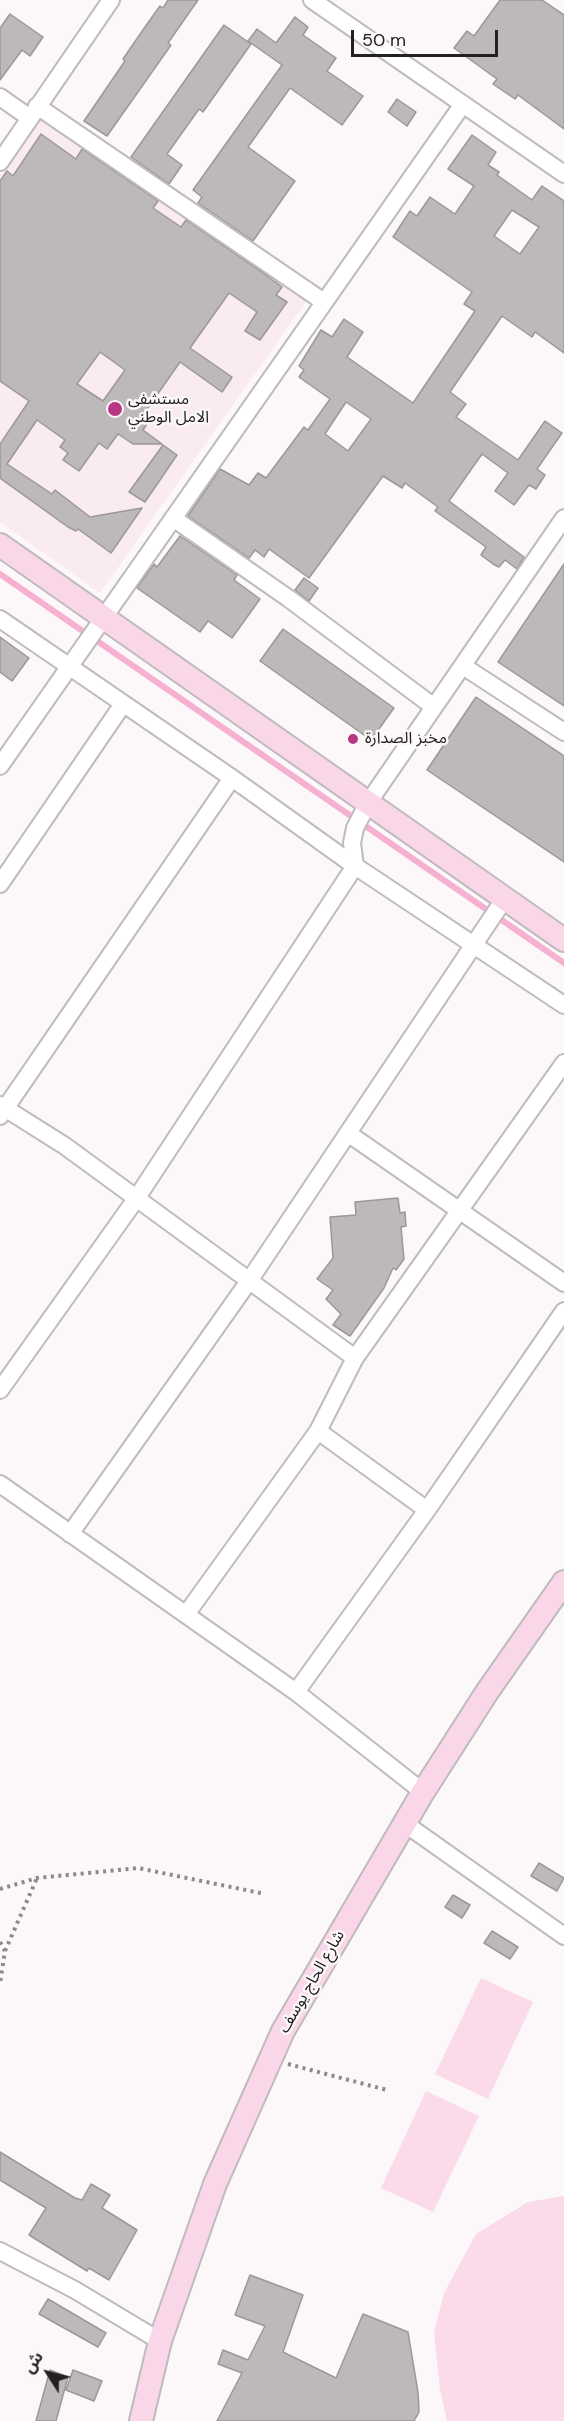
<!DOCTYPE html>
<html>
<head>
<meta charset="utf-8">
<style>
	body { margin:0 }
	#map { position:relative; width:564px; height:2421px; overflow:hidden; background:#fcf7f9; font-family:"DM Sans","Noto Sans Arabic",sans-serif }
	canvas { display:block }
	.north { position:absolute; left:18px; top:2343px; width:60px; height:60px; -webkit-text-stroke:4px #fcf7f9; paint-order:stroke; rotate:306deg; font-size:16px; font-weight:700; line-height:24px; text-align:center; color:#222021 }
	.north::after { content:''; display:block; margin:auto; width:21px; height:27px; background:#222021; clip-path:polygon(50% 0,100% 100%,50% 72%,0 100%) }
	.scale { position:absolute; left:351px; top:30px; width:147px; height:27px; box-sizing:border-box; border:3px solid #222021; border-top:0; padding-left:8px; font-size:18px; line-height:21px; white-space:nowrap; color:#222021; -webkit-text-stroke:4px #fcf7f9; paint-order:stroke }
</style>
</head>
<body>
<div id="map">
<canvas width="564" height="2421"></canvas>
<div class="north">ش</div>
<div class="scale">50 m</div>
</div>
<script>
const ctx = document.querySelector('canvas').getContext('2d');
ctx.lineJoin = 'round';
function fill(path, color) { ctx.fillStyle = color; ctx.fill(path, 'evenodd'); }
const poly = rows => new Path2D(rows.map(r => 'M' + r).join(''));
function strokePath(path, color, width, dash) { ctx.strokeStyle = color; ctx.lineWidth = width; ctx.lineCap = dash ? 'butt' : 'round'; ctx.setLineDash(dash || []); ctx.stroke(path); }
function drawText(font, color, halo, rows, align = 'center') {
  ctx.font = font + ' "DM Sans","Noto Sans Arabic",sans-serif'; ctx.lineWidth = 5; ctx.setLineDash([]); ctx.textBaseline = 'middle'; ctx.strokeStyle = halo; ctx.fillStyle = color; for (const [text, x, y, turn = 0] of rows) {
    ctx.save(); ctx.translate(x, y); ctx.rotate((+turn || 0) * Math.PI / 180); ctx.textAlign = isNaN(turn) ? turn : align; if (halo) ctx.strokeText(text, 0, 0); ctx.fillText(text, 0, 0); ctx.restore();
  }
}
fill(poly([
	[44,113,310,296,100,593,0,522,0,175]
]), '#f9ebf1');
fill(poly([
	[481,1978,533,2002,488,2099,435,2074],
	[426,2091,479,2116,433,2212,381,2188],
	[564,2196,564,2421,447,2421,440,2390,434,2332,444,2293,476,2234,528,2202]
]), '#fbdbea');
strokePath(poly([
	[0,574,564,963]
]), '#f6b1d2', 6);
const building = poly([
	[168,0,198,0,168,43,171,45,107,136,84,121,125,61,123,59,145,27,160,6,163,8,168,0],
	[500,0,542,0,564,15,564,129,518,95,515,99,493,84,497,79,454,48,467,31,474,36,500,0],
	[10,14,43,37,30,56,22,50,0,80,0,28,10,14],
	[295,17,308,27,303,35,336,58,327,71,363,96,342,125,290,88,248,147,295,181,253,241,198,203,202,197,193,190,282,65,248,41,257,29,276,43,295,17],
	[224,25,251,44,203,112,199,109,167,154,182,165,169,184,131,157,224,25],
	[397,99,416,112,407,126,388,112,397,99],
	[41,134,76,159,82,149,158,201,153,208,181,227,186,220,263,273,282,287,276,295,287,302,260,340,245,331,257,312,229,293,190,348,232,377,231,379,222,392,180,362,143,415,150,419,143,430,162,444,133,444,118,434,107,449,99,443,79,471,63,460,68,453,60,447,65,440,37,420,7,464,52,494,55,490,90,517,142,508,111,553,78,529,76,531,68,527,0,478,0,444,29,401,0,381,0,181,7,171,13,176,41,134],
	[100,352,125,370,103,401,77,384,100,352],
	[472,135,496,152,488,165,499,172,497,175,532,200,542,186,564,201,564,353,535,332,532,337,502,316,450,392,466,404,456,417,518,460,545,421,562,433,537,469,545,475,536,489,529,485,514,505,495,491,508,473,482,454,449,501,524,557,517,569,505,560,499,567,493,564,481,555,486,547,435,511,438,507,405,483,402,488,383,476,309,578,269,549,264,557,255,550,249,558,188,516,220,469,249,485,258,473,266,478,304,427,308,430,330,399,299,377,304,370,299,366,321,330,332,337,344,319,363,332,347,357,413,403,475,311,464,304,472,292,393,237,410,211,417,216,430,197,455,214,474,186,448,169,472,135],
	[512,210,539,227,520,254,494,236,512,210],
	[346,402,371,419,348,451,325,434,346,402],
	[163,445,177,455,145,502,129,492,163,445],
	[180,536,237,575,234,580,260,599,232,638,208,621,200,632,137,588,154,564,157,567,180,536],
	[564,564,564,706,498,662,564,564],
	[304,578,318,588,309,601,295,590,304,578],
	[283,629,394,708,371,740,260,661,283,629],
	[0,637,29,658,12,681,0,672,0,637],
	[476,697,564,756,564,862,427,770,476,697],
	[398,1198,400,1213,405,1212,406,1226,401,1227,404,1259,396,1270,393,1268,384,1288,350,1336,333,1325,341,1314,326,1299,333,1290,317,1279,333,1258,330,1217,356,1215,355,1202,398,1198],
	[539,1863,564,1878,557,1891,531,1876,539,1863],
	[453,1895,470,1905,462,1918,445,1907,453,1895],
	[492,1931,518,1947,510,1959,484,1943,492,1931],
	[0,2152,75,2198,82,2200,91,2184,110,2195,102,2208,137,2230,109,2280,89,2268,87,2271,29,2235,46,2208,0,2180,0,2152],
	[250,2275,303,2295,283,2352,336,2378,363,2314,408,2332,418,2392,419,2412,414,2421,217,2421,242,2373,218,2364,223,2350,248,2360,265,2326,235,2315,250,2275],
	[48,2299,106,2333,98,2347,39,2314,48,2299],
	[50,2370,68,2377,56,2421,36,2421,50,2370],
	[73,2370,102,2381,94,2401,66,2390,73,2370]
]);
fill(building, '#bdb8ba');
strokePath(building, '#9c9799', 1.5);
const street = poly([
	[312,0,564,174],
	[0,97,30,118],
	[37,106,324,302],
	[0,162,111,0],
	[173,518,288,598,434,707],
	[0,619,232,778,355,866,564,1005],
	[463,666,564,732],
	[0,766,463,104],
	[0,884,123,704],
	[0,1105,65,1146,355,1358],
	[0,1116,232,778],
	[349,1134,564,1283],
	[0,1390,136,1199,355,866,352,843,355,828,368,803,564,518],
	[318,1431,427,1510],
	[0,1484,296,1692,423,1792],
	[70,1534,249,1281,505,898],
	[187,1613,318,1431,355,1358,564,1063],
	[296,1692,427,1510,564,1311],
	[404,1823,564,1936],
	[0,2251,75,2290,160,2341]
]);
const secondary = poly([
	[0,545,564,940],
	[141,2421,160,2341,215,2184,283,2031,423,1792,487,1692,564,1582]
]);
strokePath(street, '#bfbabc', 20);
strokePath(secondary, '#bfbabc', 26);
strokePath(poly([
	[0,1889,37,1878,138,1868,265,1894],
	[0,1942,5,1951,0,1983],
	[5,1951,37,1878],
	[288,2064,387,2090]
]), '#8d8a8b', 4, [3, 4.5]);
strokePath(street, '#fff', 16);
strokePath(secondary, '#fad6e9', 22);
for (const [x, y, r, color] of [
	[115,409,8,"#b73782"],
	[353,739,6,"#b73782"]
]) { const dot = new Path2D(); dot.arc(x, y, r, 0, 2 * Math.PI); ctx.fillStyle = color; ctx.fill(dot); strokePath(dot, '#fcf7f9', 2); }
drawText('16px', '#222021', '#fcf7f9', [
	["مستشفى",128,400],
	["الامل الوطني",128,418],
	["مخبز الصدارة",365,739]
], 'left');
drawText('16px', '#222021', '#fcf7f9', [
	["شارع الحاج يوسف",312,1982,-60]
]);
</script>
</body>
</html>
